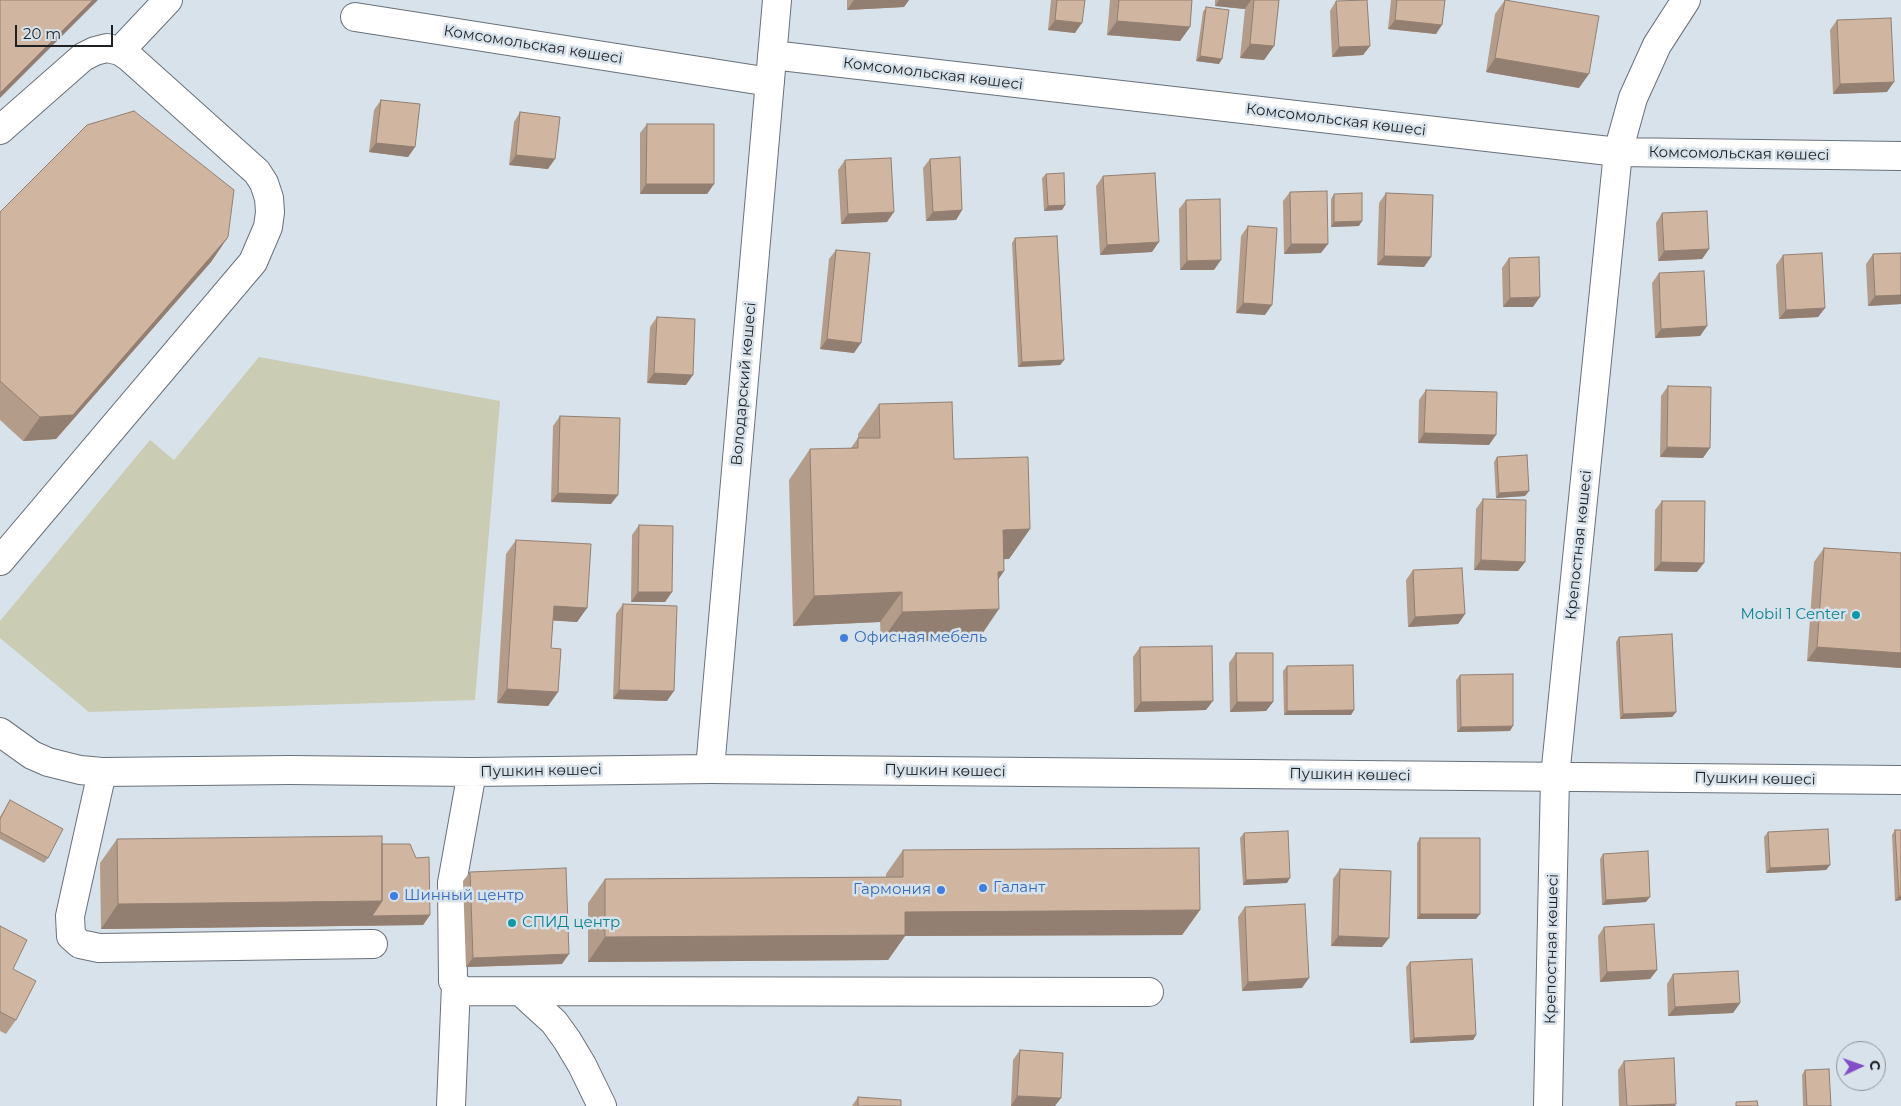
<!DOCTYPE html>
<html>
<head>
<meta charset="utf-8">
<style>
	body { margin:0 }
	#map { position:relative; width:1901px; height:1106px; overflow:hidden; background:#d8e2eb; font-family:Montserrat,sans-serif }
	canvas { display:block }
	.north { position:absolute; left:1836px; top:1041px; width:50px; height:50px; box-sizing:border-box; background:#d8e2eb; border:1px solid #8e959b; border-radius:50%; rotate:87deg; font-size:14px; font-weight:700; line-height:20px; text-align:center; color:#1e2124 }
	.north::after { content:''; display:block; margin:auto; width:18px; height:22px; background:#824ec6; clip-path:polygon(50% 0,100% 100%,50% 72%,0 100%) }
	.scale { position:absolute; left:15px; top:25px; width:98px; height:22px; box-sizing:border-box; border:2px solid #1e2124; border-top:0; padding-left:6px; font-size:15px; line-height:18px; white-space:nowrap; color:#1e2124; -webkit-text-stroke:4px #d8e2eb; paint-order:stroke }
</style>
</head>
<body>
<div id="map">
<canvas width="1901" height="1106"></canvas>
<div class="north">С</div>
<div class="scale">20 m</div>
</div>
<script>
const ctx = document.querySelector('canvas').getContext('2d');
ctx.lineJoin = 'round';
function fill(path, color) { ctx.fillStyle = color; ctx.fill(path, 'evenodd'); }
const poly = rows => new Path2D(rows.map(r => 'M' + r).join(''));
function strokePath(path, color, width, dash) { ctx.strokeStyle = color; ctx.lineWidth = width; ctx.lineCap = dash ? 'butt' : 'round'; ctx.setLineDash(dash || []); ctx.stroke(path); }
function drawText(font, color, halo, rows, align = 'center') {
  ctx.font = font + ' Montserrat,sans-serif'; ctx.lineWidth = 5; ctx.setLineDash([]); ctx.textBaseline = 'middle'; ctx.strokeStyle = halo; ctx.fillStyle = color; for (const [text, x, y, turn = 0] of rows) {
    ctx.save(); ctx.translate(x, y); ctx.rotate((+turn || 0) * Math.PI / 180); ctx.textAlign = isNaN(turn) ? turn : align; if (halo) ctx.strokeText(text, 0, 0); ctx.fillText(text, 0, 0); ctx.restore();
  }
}
fill(poly([
	[259,357,500,401,475,700,89,712,0,638,0,621,150,440,174,460]
]), '#caccb4');
const minor = poly([
	[355,17,770,82],
	[120,51,168,0],
	[772,55,1618,152,1901,156],
	[0,130,83,57,95,51,107,48,120,51,129,57,257,172,264,183,269,198,270,212,268,227,253,262,0,561],
	[0,732,32,755,48,762,80,770,102,772,290,770,472,772,710,769,1901,780],
	[710,769,777,0],
	[102,772,70,916,71,936,80,944,99,948,373,944],
	[472,772,452,883,453,981,459,988,465,991,1149,992],
	[521,992,554,1022,567,1040,582,1065,602,1106],
	[451,1106,456,985],
	[1548,1106,1555,777,1618,152,1633,98,1657,45,1686,0]
]);
strokePath(minor, '#697179', 30);
strokePath(minor, '#fff', 28);
fill(poly([
	[847,0,909,0,904,7,847,10],
	[1051,0,1085,0,1075,33,1048,30],
	[1110,0,1192,0,1190,27,1180,41,1107,35],
	[1215,0,1279,0,1274,46,1264,60,1240,58,1245,9,1215,6],
	[1391,0,1445,0,1436,34,1388,29],
	[1505,0,1579,88,1486,72,1495,14],
	[1336,1,1370,46,1363,55,1332,57,1330,11],
	[1206,7,1219,64,1196,61,1203,12],
	[1837,20,1887,92,1833,94,1830,30],
	[381,100,415,147,408,157,369,152,374,110],
	[520,112,548,169,509,165,514,122],
	[647,124,714,184,707,194,640,194,640,133],
	[930,159,962,210,956,220,926,221,923,168],
	[845,160,887,222,841,224,838,170],
	[1046,174,1065,205,1062,210,1044,211,1042,178],
	[1103,176,1152,252,1100,255,1096,186],
	[1290,192,1321,253,1284,254,1283,201],
	[1386,193,1431,257,1424,267,1377,265,1379,203],
	[1334,194,1359,226,1331,227,1331,199],
	[1186,200,1214,270,1180,270,1179,209],
	[0,212,228,237,211,262,56,439,23,441,0,420],
	[1662,213,1709,249,1702,259,1658,261,1656,223],
	[1248,226,1265,315,1236,313,1241,236],
	[1015,238,1064,360,1060,365,1018,367,1012,243],
	[836,250,854,353,820,349,829,259],
	[1901,253,1901,304,1868,306,1866,264,1873,254],
	[1783,255,1825,308,1818,317,1779,319,1776,265],
	[1509,258,1533,307,1503,307,1502,268],
	[1659,273,1707,326,1700,336,1655,338,1652,283],
	[657,317,686,385,647,383,650,327],
	[1668,386,1703,458,1660,457,1661,396],
	[1426,390,1489,445,1418,443,1419,400],
	[879,404,954,459,1030,529,1009,559,1004,559,1004,571,998,580,978,640,881,642,880,622,793,626,789,480,810,449,851,448,858,438,858,434],
	[560,416,611,504,551,502,553,426],
	[1497,457,1529,491,1525,496,1496,498,1494,462],
	[1483,499,1525,562,1518,571,1474,570,1476,509],
	[1662,501,1697,572,1654,571,1655,510],
	[639,525,672,592,665,602,631,602,632,535],
	[516,540,587,608,577,622,553,620,551,648,558,692,548,706,497,703,506,554],
	[1824,548,1901,553,1901,668,1807,661,1814,562],
	[1413,570,1465,614,1458,624,1408,627,1406,580],
	[623,604,667,701,613,699,616,614],
	[1619,637,1676,712,1672,717,1620,719,1616,642],
	[1140,647,1206,710,1134,712,1133,657],
	[1236,653,1273,702,1266,711,1230,712,1229,663],
	[1287,666,1354,710,1351,715,1284,715,1283,671],
	[1460,675,1510,731,1457,732,1456,680],
	[10,800,48,858,44,863,0,839,0,817],
	[1895,830,1901,900,1895,901,1892,835],
	[1768,832,1830,865,1826,870,1766,873,1764,837],
	[1244,833,1287,883,1243,885,1240,838],
	[1420,838,1476,919,1417,919,1417,843],
	[117,839,382,844,430,915,423,925,101,929,100,863],
	[903,850,1200,910,1182,935,905,936,888,960,588,962,588,903,605,879,886,877,886,874],
	[1603,854,1646,902,1602,905,1600,859],
	[1340,869,1382,947,1331,946,1333,879],
	[470,872,562,964,466,967,463,881],
	[1245,907,1302,988,1242,991,1238,917],
	[0,926,13,969,16,1020,6,1034,0,1031],
	[1604,927,1657,970,1650,979,1600,982,1598,936],
	[1410,962,1476,1035,1473,1040,1410,1043,1406,967],
	[1673,974,1740,1003,1733,1013,1668,1016,1667,984],
	[1020,1050,1055,1106,1011,1106,1013,1060],
	[1624,1061,1675,1106,1619,1106,1618,1070],
	[1805,1070,1831,1106,1803,1106,1802,1075],
	[858,1097,901,1106,852,1106]
]), '#b39d8a');
fill(poly([
	[93,0,98,0,0,98,0,93],
	[854,0,909,0,904,7,847,10],
	[1219,0,1251,0,1245,9,1215,6],
	[1055,20,1082,23,1075,33,1048,30],
	[1395,20,1442,25,1436,34,1388,29],
	[1117,21,1190,27,1180,41,1107,35],
	[1250,44,1274,46,1264,60,1240,58],
	[1370,46,1363,55,1332,57,1339,47],
	[1200,56,1222,59,1219,64,1196,61],
	[1495,58,1589,74,1579,88,1486,72],
	[1894,82,1887,92,1833,94,1840,84],
	[376,143,415,147,408,157,369,152],
	[516,155,555,159,548,169,509,165],
	[646,184,714,184,707,194,640,194],
	[1065,205,1062,210,1044,211,1048,206],
	[962,210,956,220,926,221,933,212],
	[894,212,887,222,841,224,848,214],
	[1362,221,1359,226,1331,227,1334,222],
	[228,237,211,262,56,439,23,441,40,417],
	[1159,242,1152,252,1100,255,1107,245],
	[1291,244,1328,244,1321,253,1284,254],
	[1709,249,1702,259,1658,261,1664,251],
	[1384,256,1431,257,1424,267,1377,265],
	[1221,260,1214,270,1180,270,1187,261],
	[1901,295,1901,304,1868,306,1875,296],
	[1540,297,1533,307,1503,307,1510,298],
	[1243,303,1272,305,1265,315,1236,313],
	[1825,308,1818,317,1779,319,1786,310],
	[1707,326,1700,336,1655,338,1661,329],
	[827,339,861,343,854,353,820,349],
	[1064,360,1060,365,1018,367,1022,362],
	[654,373,693,375,686,385,647,383],
	[1424,433,1496,435,1489,445,1418,443],
	[1667,447,1710,448,1703,458,1660,457],
	[1529,491,1525,496,1496,498,1499,493],
	[558,493,618,495,611,504,551,502],
	[1030,529,1009,559,982,560,1003,530],
	[1481,560,1525,562,1518,571,1474,570],
	[1661,562,1704,563,1697,572,1654,571],
	[1004,571,983,602,998,572],
	[638,592,672,592,665,602,631,602],
	[902,592,880,622,793,626,814,596],
	[554,606,587,608,577,622,544,620],
	[999,609,978,640,881,642,902,612],
	[1465,614,1458,624,1408,627,1415,617],
	[1817,647,1901,653,1901,668,1807,661],
	[507,689,558,692,548,706,497,703],
	[619,690,674,691,667,701,613,699],
	[1213,701,1206,710,1134,712,1141,702],
	[1237,702,1273,702,1266,711,1230,712],
	[1354,710,1351,715,1284,715,1287,711],
	[1676,712,1672,717,1620,719,1623,714],
	[1513,726,1510,731,1457,732,1461,727],
	[1830,865,1826,870,1766,873,1770,868],
	[1290,878,1287,883,1243,885,1246,880],
	[1899,896,1901,896,1901,900,1895,901],
	[1650,897,1646,902,1602,905,1606,900],
	[382,901,430,915,423,925,101,929,118,904],
	[1200,910,1182,935,905,936,888,960,588,962,605,937,905,912],
	[1420,914,1480,914,1476,919,1417,919],
	[1338,936,1389,938,1382,947,1331,946],
	[569,954,562,964,466,967,473,958],
	[1657,970,1650,979,1600,982,1607,972],
	[1309,978,1302,988,1242,991,1248,982],
	[1740,1003,1733,1013,1668,1016,1675,1007],
	[1476,1035,1473,1040,1410,1043,1414,1038],
	[1017,1096,1061,1098,1055,1106,1011,1106],
	[1676,1104,1675,1106,1631,1106]
]), '#927f71');
const building = poly([
	[0,0,93,0,0,93,0,0],
	[1057,0,1085,0,1082,23,1055,20,1057,0],
	[1119,0,1192,0,1190,27,1117,21,1119,0],
	[1254,0,1279,0,1274,46,1250,44,1254,0],
	[1367,0,1370,46,1339,47,1336,1,1367,0],
	[1397,0,1445,0,1442,25,1395,20,1397,0],
	[1505,0,1599,16,1589,74,1495,58,1505,0],
	[1206,7,1229,10,1222,59,1200,56,1206,7],
	[1891,18,1894,82,1840,84,1837,20,1891,18],
	[381,100,420,104,415,147,376,143,381,100],
	[134,111,234,190,228,237,73,415,40,417,0,381,0,212,87,125,134,111],
	[520,112,560,117,555,159,516,155,520,112],
	[647,124,714,124,714,184,646,184,647,124],
	[960,157,962,210,933,212,930,159,960,157],
	[891,158,894,212,848,214,845,160,891,158],
	[1064,173,1065,205,1048,206,1046,174,1064,173],
	[1155,173,1159,242,1107,245,1103,176,1155,173],
	[1327,191,1328,244,1291,244,1290,192,1327,191],
	[1362,193,1362,221,1334,222,1334,194,1362,193],
	[1386,193,1433,195,1431,257,1384,256,1386,193],
	[1220,199,1221,260,1187,261,1186,200,1220,199],
	[1707,211,1709,249,1664,251,1662,213,1707,211],
	[1248,226,1277,228,1272,305,1243,303,1248,226],
	[1057,236,1064,360,1022,362,1015,238,1057,236],
	[836,250,870,253,861,343,827,339,836,250],
	[1822,253,1825,308,1786,310,1783,255,1822,253],
	[1901,253,1901,295,1875,296,1873,254,1901,253],
	[1539,257,1540,297,1510,298,1509,258,1539,257],
	[1704,271,1707,326,1661,329,1659,273,1704,271],
	[657,317,695,319,693,375,654,373,657,317],
	[1668,386,1711,387,1710,448,1667,447,1668,386],
	[1426,390,1497,392,1496,435,1424,433,1426,390],
	[952,402,954,459,1028,457,1030,529,1003,530,1004,571,998,572,999,609,902,612,902,592,814,596,810,449,858,448,858,438,880,438,879,404,952,402],
	[560,416,620,418,618,495,558,493,560,416],
	[1527,455,1529,491,1499,493,1497,457,1527,455],
	[1483,499,1526,500,1525,562,1481,560,1483,499],
	[1662,501,1705,501,1704,563,1661,562,1662,501],
	[639,525,673,526,672,592,638,592,639,525],
	[516,540,591,544,587,608,554,606,551,648,561,649,558,692,507,689,516,540],
	[1824,548,1901,553,1901,653,1817,647,1824,548],
	[1462,568,1465,614,1415,617,1413,570,1462,568],
	[623,604,677,606,674,691,619,690,623,604],
	[1672,634,1676,712,1623,714,1619,637,1672,634],
	[1212,646,1213,701,1141,702,1140,647,1212,646],
	[1236,653,1273,653,1273,702,1237,702,1236,653],
	[1353,665,1354,710,1287,711,1287,666,1353,665],
	[1513,674,1513,726,1461,727,1460,675,1513,674],
	[10,800,63,829,48,858,0,832,0,819,10,800],
	[1828,829,1830,865,1770,868,1768,832,1828,829],
	[1895,830,1901,830,1901,896,1899,896,1895,830],
	[1288,831,1290,878,1246,880,1244,833,1288,831],
	[382,836,382,901,118,904,117,839,382,836],
	[1420,838,1480,838,1480,914,1420,914,1420,838],
	[382,844,410,844,416,858,429,857,430,915,372,916,382,901,382,844],
	[1199,848,1200,910,905,912,905,935,605,937,605,879,903,877,903,850,1199,848],
	[1648,851,1650,897,1606,900,1603,854,1648,851],
	[566,868,569,954,473,958,470,872,566,868],
	[1340,869,1391,871,1389,938,1338,936,1340,869],
	[1305,904,1309,978,1248,982,1245,907,1305,904],
	[1654,924,1657,970,1607,972,1604,927,1654,924],
	[0,926,27,940,13,969,36,981,16,1020,0,1012,0,926],
	[1472,959,1476,1035,1414,1038,1410,962,1472,959],
	[1738,971,1740,1003,1675,1007,1673,974,1738,971],
	[1020,1050,1063,1053,1061,1098,1017,1096,1020,1050],
	[1674,1058,1676,1104,1627,1106,1624,1061,1674,1058],
	[1829,1069,1831,1106,1807,1106,1805,1070,1829,1069],
	[858,1097,901,1100,901,1106,858,1106,858,1097],
	[1757,1101,1758,1106,1736,1106,1736,1102,1757,1101]
]);
fill(building, '#d0b6a1');
strokePath(building, '#927f71', 1);
for (const [x, y, r, color] of [
	[1856,615,5,"#0f9aa8"],
	[844,638,5,"#3f7fe0"],
	[983,888,5,"#3f7fe0"],
	[941,890,5,"#3f7fe0"],
	[394,896,5,"#3f7fe0"],
	[512,923,5,"#0f9aa8"]
]) { const dot = new Path2D(); dot.arc(x, y, r, 0, 2 * Math.PI); ctx.fillStyle = color; ctx.fill(dot); strokePath(dot, '#d8e2eb', 2); }
drawText('15px', '#1e2124', '#d8e2eb', [
	["Комсомольская көшесі",533,45,9],
	["Комсомольская көшесі",933,74,7],
	["Комсомольская көшесі",1336,120,7],
	["Комсомольская көшесі",1739,154,1],
	["Володарский көшесі",744,384,-85],
	["Крепостная көшесі",1579,545,-84],
	["Пушкин көшесі",541,771,-1],
	["Пушкин көшесі",945,771,1],
	["Пушкин көшесі",1350,775,1],
	["Пушкин көшесі",1755,779,1],
	["Крепостная көшесі",1552,949,-89]
]);
drawText('15px', '#0d838f', '#d8e2eb', [
	["Mobil 1 Center",1846,615],
	["СПИД центр",522,923,"left"]
], 'right');
drawText('15px', '#366cbe', '#d8e2eb', [
	["Офисная мебель",854,638],
	["Галант",993,888],
	["Гармония",931,890,"right"],
	["Шинный центр",404,896]
], 'left');
</script>
</body>
</html>
